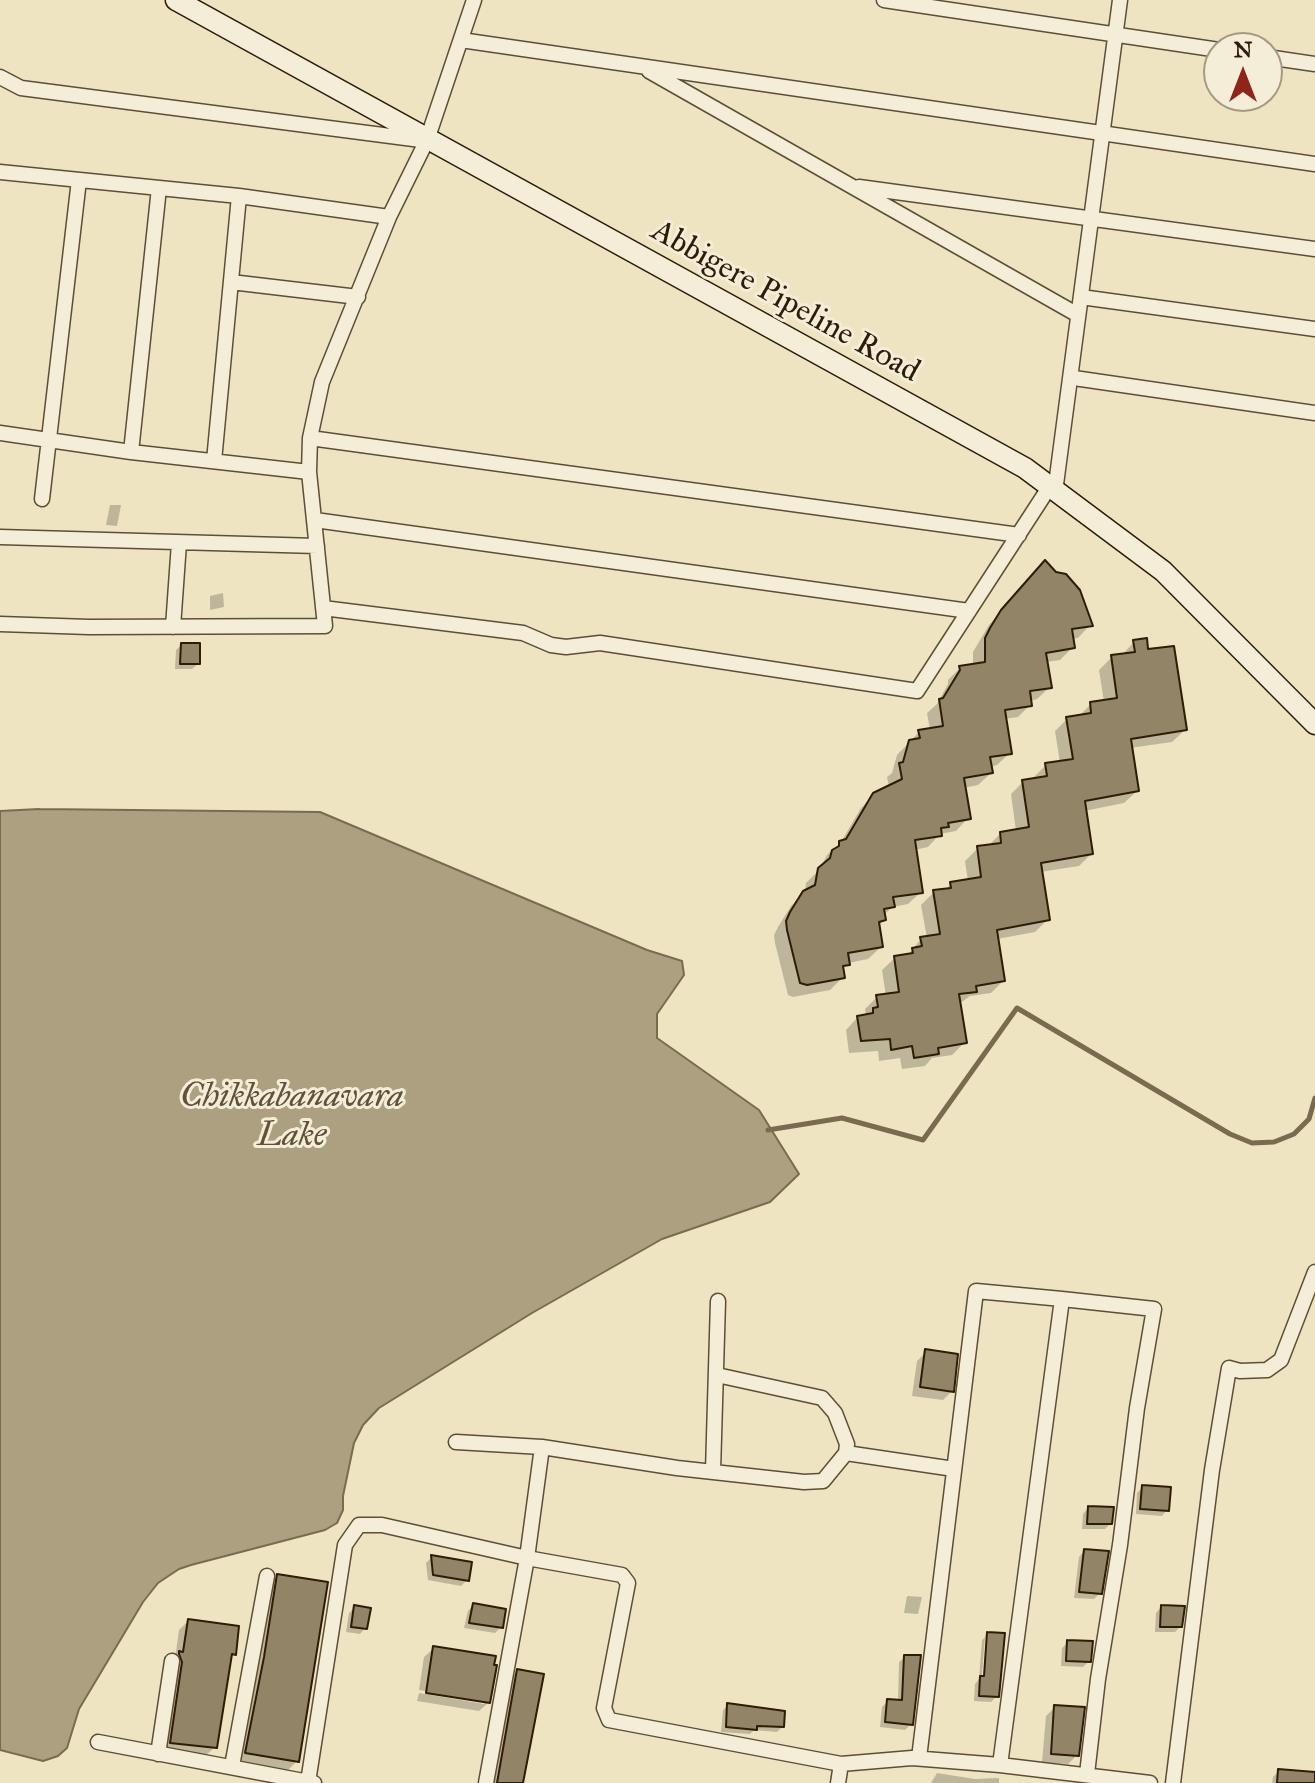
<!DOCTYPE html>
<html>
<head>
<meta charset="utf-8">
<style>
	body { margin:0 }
	#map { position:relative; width:1315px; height:1783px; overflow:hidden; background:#eee4c1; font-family:"IM FELL Great Primer",serif }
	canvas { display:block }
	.north { position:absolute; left:1203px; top:32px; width:80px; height:80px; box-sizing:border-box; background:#f4edd7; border:2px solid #a59983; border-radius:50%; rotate:0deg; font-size:22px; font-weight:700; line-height:32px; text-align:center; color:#2e1c06 }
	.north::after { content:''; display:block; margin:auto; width:28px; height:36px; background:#8f2418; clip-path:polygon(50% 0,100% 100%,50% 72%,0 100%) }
</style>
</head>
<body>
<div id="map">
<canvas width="1315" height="1783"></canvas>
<div class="north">N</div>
</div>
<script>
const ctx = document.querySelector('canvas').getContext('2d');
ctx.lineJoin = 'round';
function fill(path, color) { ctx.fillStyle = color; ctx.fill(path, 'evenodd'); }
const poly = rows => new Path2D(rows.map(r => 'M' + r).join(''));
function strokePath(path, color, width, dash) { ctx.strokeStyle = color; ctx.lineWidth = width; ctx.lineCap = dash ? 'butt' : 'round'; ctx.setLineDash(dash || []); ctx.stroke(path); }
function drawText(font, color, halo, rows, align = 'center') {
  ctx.font = font + ' "IM FELL Great Primer",serif'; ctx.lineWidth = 6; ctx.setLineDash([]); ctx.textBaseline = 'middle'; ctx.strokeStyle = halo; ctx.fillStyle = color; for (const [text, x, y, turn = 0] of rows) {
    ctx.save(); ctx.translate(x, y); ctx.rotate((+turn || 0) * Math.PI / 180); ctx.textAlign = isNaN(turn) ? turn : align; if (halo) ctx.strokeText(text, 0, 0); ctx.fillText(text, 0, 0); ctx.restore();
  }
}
const water = poly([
	[39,809,320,812,647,950,682,961,684,975,657,1014,657,1038,759,1110,799,1174,770,1202,662,1239,532,1313,379,1408,363,1425,354,1443,343,1496,343,1510,337,1523,325,1530,191,1565,179,1569,158,1583,143,1602,79,1709,67,1748,58,1756,43,1761,0,1750,0,811,39,809]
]);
fill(water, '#ada081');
strokePath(water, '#7a6b50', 2);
fill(poly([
	[110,505,121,505,117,526,106,525],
	[1033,575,1090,625,1078,638,1071,639,1073,647,1060,660,1046,662,1050,687,1037,699,1030,701,1030,705,1018,717,1004,719,1010,753,997,765,990,767,991,773,978,785,963,788,968,818,956,831,940,834,928,847,914,850,921,892,908,904,892,907,883,916,884,920,878,926,881,947,868,959,848,963,842,970,843,977,830,990,793,997,788,995,775,943,774,935,778,927,791,906,805,892,806,883,819,870,827,855,841,842,861,808,874,795,889,787,887,777,892,773,897,755,919,732,930,730,927,713,937,704,948,684,948,680,960,668,973,666,973,652,989,625],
	[223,593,224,607,210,610,210,596],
	[1134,642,1147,652,1185,730,1172,742,1130,748,1137,791,1124,803,1084,811,1091,854,1079,866,1040,872,1048,919,1035,932,997,939,1003,981,991,993,970,996,959,1004,965,1042,952,1055,932,1058,925,1066,902,1069,900,1058,879,1061,878,1051,849,1053,846,1030,858,1017,866,1016,865,1009,877,997,886,996,882,970,895,958,907,956,921,939,927,938,921,905,934,892,944,891,951,884,968,881,965,861,978,848,987,847,1001,833,1016,831,1011,794,1023,782,1034,780,1034,777,1046,765,1060,763,1055,731,1067,719,1078,717,1091,704,1104,702,1099,670,1112,657,1121,656],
	[181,645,198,664,192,669,175,669,176,650],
	[926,1352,952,1391,943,1400,912,1396,917,1361],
	[1143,1487,1167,1510,1162,1516,1136,1514,1137,1493],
	[1088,1508,1111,1523,1105,1529,1082,1529,1083,1514],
	[1084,1551,1100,1593,1094,1599,1074,1598,1079,1557],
	[432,1557,467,1580,461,1586,428,1580,426,1563],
	[277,1576,297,1761,288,1770,237,1762,268,1585],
	[907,1596,922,1597,918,1614,904,1613],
	[473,1605,501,1627,495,1633,464,1628,468,1611],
	[355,1607,365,1628,360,1634,346,1632,349,1613],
	[1161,1607,1180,1627,1175,1632,1155,1632,1156,1613],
	[188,1621,234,1654,229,1658,215,1747,205,1756,162,1752,179,1630],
	[988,1634,1002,1635,997,1696,991,1702,974,1701,975,1684,979,1679,982,1640],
	[985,1637,989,1637,985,1686,981,1686],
	[1068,1642,1089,1661,1083,1667,1061,1666,1062,1648],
	[434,1648,489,1702,479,1711,417,1701,419,1693,484,1704,484,1700,419,1690,424,1657],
	[905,1657,911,1724,905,1730,880,1727,882,1707,888,1701,898,1702,899,1662],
	[518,1671,519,1783,491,1783,509,1679],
	[728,1705,782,1727,777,1732,754,1730,750,1734,721,1732,723,1710],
	[1055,1707,1077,1755,1068,1764,1042,1762,1046,1716],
	[1279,1771,1298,1783,1272,1783,1273,1777],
	[937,1773,975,1779,999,1778,999,1783,931,1783]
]), '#0003');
strokePath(poly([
	[768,1130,842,1118,923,1140,1017,1008,1230,1134,1252,1143,1274,1142,1294,1134,1309,1119,1315,1098]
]), '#7a6b50', 5);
const building = poly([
	[1045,560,1056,572,1066,574,1080,590,1093,626,1072,629,1075,648,1046,653,1052,688,1030,691,1032,706,1005,710,1012,754,990,757,993,773,964,778,971,819,948,823,949,827,941,828,942,836,915,840,923,893,893,897,895,907,884,909,886,920,879,922,883,947,848,953,850,965,843,966,845,978,807,985,800,983,787,930,786,921,790,912,803,891,815,885,818,868,830,858,832,850,839,846,839,841,846,839,873,793,902,779,899,763,903,762,909,740,920,738,918,730,943,726,939,699,943,698,960,670,959,666,985,662,985,638,990,628,1001,610,1045,560],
	[1147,638,1148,649,1174,646,1187,730,1131,739,1139,791,1085,801,1093,854,1041,863,1050,920,997,930,1005,981,976,986,977,992,959,994,967,1043,938,1048,939,1054,914,1058,912,1046,891,1050,890,1039,861,1041,857,1016,873,1013,873,1008,878,1007,876,995,899,992,894,956,913,953,912,948,922,946,920,937,940,934,933,890,951,888,950,882,981,877,977,846,1001,843,1000,832,1029,827,1022,780,1047,776,1045,763,1073,759,1066,717,1091,713,1090,702,1117,698,1111,655,1135,652,1133,640,1147,638],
	[181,643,200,643,200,664,180,664,181,643],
	[925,1349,958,1354,954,1392,920,1387,925,1349],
	[1142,1485,1171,1487,1169,1511,1140,1509,1142,1485],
	[1088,1506,1114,1507,1112,1524,1087,1524,1088,1506],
	[1084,1549,1109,1551,1102,1594,1079,1592,1084,1549],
	[431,1555,472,1562,469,1581,433,1575,431,1555],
	[277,1574,328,1582,299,1762,245,1753,264,1657,277,1574],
	[473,1603,506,1609,503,1628,469,1623,473,1603],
	[354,1605,371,1608,367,1629,351,1627,354,1605],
	[1161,1605,1185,1606,1182,1627,1160,1627,1161,1605],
	[188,1619,239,1626,236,1655,232,1654,217,1748,170,1743,182,1662,179,1654,179,1651,183,1652,188,1619],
	[987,1632,1005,1633,999,1697,979,1696,980,1676,984,1676,987,1632],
	[1067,1640,1093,1641,1091,1662,1066,1661,1067,1640],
	[433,1646,496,1656,494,1665,497,1665,490,1703,426,1693,433,1646],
	[904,1655,921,1655,913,1725,885,1722,887,1699,902,1700,904,1655],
	[517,1669,544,1674,523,1783,497,1783,517,1669],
	[727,1703,785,1711,784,1727,757,1726,757,1730,726,1727,727,1703],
	[1054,1705,1085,1707,1079,1756,1051,1754,1054,1705],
	[1278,1769,1315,1772,1315,1783,1277,1783,1278,1769]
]);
fill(building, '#928467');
strokePath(building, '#2e1c06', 2);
const street = poly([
	[884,0,1219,50],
	[461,40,1315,164],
	[1267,57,1315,64],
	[649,71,1078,315],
	[0,77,21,88,421,140],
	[0,172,239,196,389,217],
	[859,187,1315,249],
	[231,282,358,297],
	[1081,297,1315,329],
	[1074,378,1315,413],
	[0,433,131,452,309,472],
	[310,438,1019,535],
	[131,452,159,188],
	[214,461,239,196],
	[1055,492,1120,0],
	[42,499,79,180],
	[315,520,969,611],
	[0,537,317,546],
	[323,608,523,633,551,645,566,647,600,643,917,691,1050,486],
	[0,624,89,627,325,626,309,472,310,438,322,382,389,217,427,140,474,0],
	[173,627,179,543],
	[456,1442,542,1447,677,1468,804,1482,823,1481,846,1453,847,1444,835,1413,822,1398,717,1375],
	[846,1453,954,1469],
	[713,1471,718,1301],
	[98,1742,314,1783],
	[158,1754,172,1661],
	[919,1758,976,1291,1062,1299,1154,1309,1137,1408,1120,1545,1098,1679,1087,1774],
	[1000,1765,1062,1299],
	[232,1766,267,1576],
	[308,1782,345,1545,359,1525,382,1525,527,1558,542,1447],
	[486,1783,527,1558,622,1575,628,1583,604,1708,609,1720,841,1764,912,1758,1000,1765,1150,1783],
	[838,1783,841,1764],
	[1173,1783,1212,1470,1229,1368,1240,1371,1267,1370,1281,1360,1315,1272]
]);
const secondary = poly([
	[176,0,1025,468,1163,571,1315,724]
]);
strokePath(street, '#5e4e35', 17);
strokePath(secondary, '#2e1c06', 23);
strokePath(street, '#f4edd7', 14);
strokePath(secondary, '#f4edd7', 20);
drawText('32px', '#2e1c06', '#f4edd7', [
	["Abbigere Pipeline Road",785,302,29]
]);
drawText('italic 34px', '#615137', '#f4edd7', [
	["Chikkabanavara",292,1098],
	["Lake",292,1137]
]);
</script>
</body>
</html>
